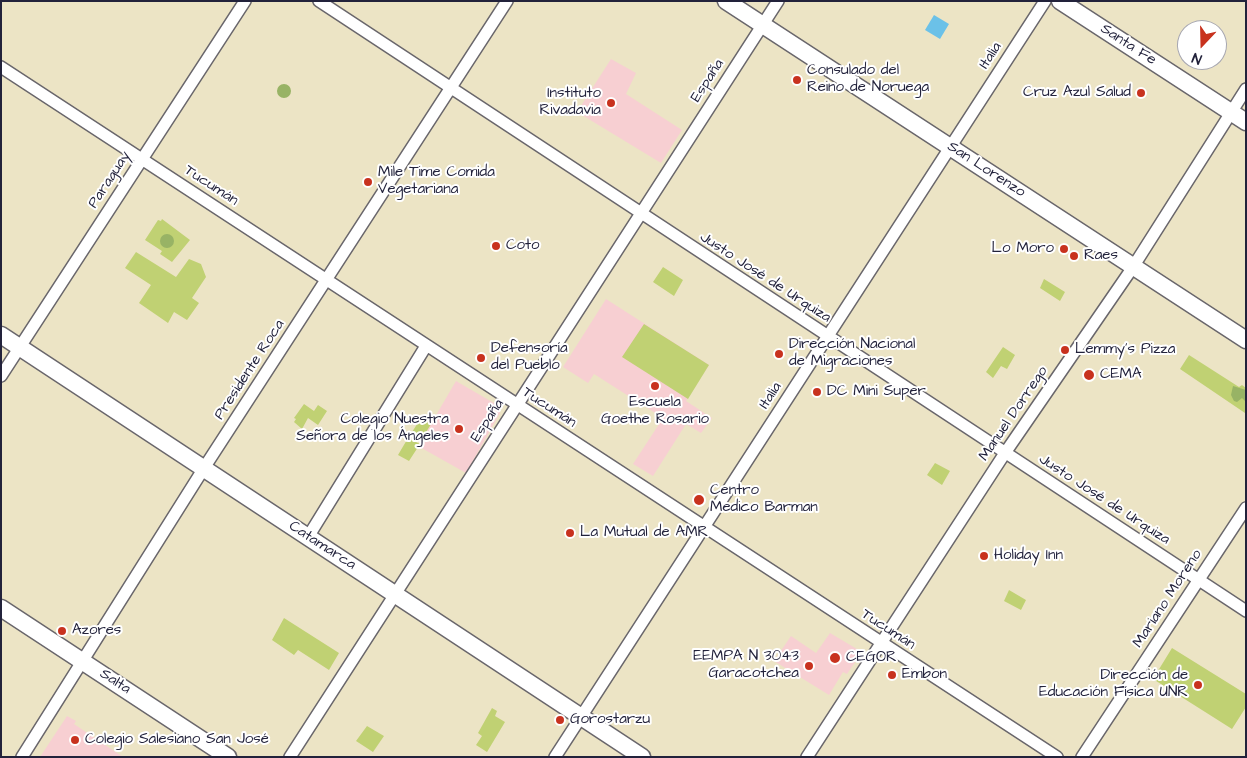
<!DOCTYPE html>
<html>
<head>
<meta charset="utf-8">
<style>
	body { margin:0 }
	#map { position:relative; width:1247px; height:758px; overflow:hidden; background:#ece4c5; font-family:"Architects Daughter",sans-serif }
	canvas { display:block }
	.frame { position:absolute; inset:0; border:2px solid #22223b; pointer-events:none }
	.north { position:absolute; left:1177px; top:20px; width:50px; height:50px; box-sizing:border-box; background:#fff; border:1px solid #a7a7b1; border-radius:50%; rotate:201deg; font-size:14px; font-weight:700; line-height:20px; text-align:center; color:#22223b }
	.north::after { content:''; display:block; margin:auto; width:18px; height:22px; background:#c8321e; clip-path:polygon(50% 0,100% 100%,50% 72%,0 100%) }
</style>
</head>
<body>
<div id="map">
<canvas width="1247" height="758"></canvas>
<div class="frame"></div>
<div class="north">N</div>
</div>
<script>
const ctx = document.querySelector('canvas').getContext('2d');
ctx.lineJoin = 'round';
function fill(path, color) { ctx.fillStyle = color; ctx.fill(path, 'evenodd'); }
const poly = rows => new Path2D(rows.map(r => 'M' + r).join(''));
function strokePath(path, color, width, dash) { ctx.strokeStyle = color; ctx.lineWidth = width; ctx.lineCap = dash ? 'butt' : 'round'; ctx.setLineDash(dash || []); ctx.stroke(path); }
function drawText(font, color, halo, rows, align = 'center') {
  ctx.font = font + ' "Architects Daughter",sans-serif'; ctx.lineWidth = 4; ctx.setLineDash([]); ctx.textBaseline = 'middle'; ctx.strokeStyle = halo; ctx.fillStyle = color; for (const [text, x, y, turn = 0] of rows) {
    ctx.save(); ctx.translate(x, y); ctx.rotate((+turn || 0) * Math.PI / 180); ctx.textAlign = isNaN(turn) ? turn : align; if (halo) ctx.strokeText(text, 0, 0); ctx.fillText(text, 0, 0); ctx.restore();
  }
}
fill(poly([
	[611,59,636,73,626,94,682,130,661,163,577,112],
	[606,299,709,365,686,401,712,418,701,433,686,424,653,476,633,464,663,418,594,374,588,383,563,367],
	[456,381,499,406,500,413,466,473,418,446],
	[830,633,862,652,847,674,843,672,829,695,774,661,791,636,816,653],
	[67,716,76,721,74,724,123,757,40,757]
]), '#f7cfd2');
fill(poly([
	[162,219,190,240,172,262,160,254,162,251,145,240,158,220,161,221],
	[136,252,176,277,189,259,201,264,206,277,192,298,199,303,187,320,174,312,168,323,139,303,151,285,125,268],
	[663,267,683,280,674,296,653,282],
	[1044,279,1065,292,1060,301,1040,288],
	[644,324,709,365,688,399,622,357],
	[1003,347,1015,355,1007,369,1001,366,993,378,986,372],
	[1189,355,1239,387,1242,385,1246,388,1245,413,1180,369],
	[304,404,314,411,318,405,327,411,318,425,308,418,302,429,294,422,296,419,294,418],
	[421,418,433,421,423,437,412,432],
	[408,438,420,444,409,461,398,455],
	[935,463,950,471,942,485,927,475],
	[1009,590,1026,600,1021,610,1004,601],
	[284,618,339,653,329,670,298,650,294,655,272,640],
	[1172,648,1246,694,1246,707,1232,729,1153,679],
	[492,708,497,711,495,716,505,722,487,752,476,745,482,736,478,733],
	[367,726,384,736,373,752,356,741]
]), '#c0d173');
fill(poly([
	'277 91a7 7 0 1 1 14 0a7 7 0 1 1-14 0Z',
	'160 241a7 7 0 1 1 14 0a7 7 0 1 1-14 0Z',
	[1233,386,1246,390,1246,402,1242,398,1237,402,1234,401,1231,395]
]), '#98b365');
fill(poly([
	[934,15,949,24,940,39,925,30]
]), '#6bc1e8');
const street = poly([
	[319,1,1246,611],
	[1,67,1057,757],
	[1,376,245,1],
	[308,537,426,346],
	[22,757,204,468,507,1],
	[290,757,778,1],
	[555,757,1045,1],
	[807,757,1005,453,1133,267,1246,89],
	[1082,757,1246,508]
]);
const secondary = poly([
	[726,1,1246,340],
	[1060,1,1246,122],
	[1,335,642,757],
	[1,608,228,757]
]);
strokePath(street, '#69666b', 14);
strokePath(secondary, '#69666b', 19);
strokePath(street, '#fff', 11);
strokePath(secondary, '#fff', 16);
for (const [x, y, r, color] of [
	[797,80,5,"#c8321e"],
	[1141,93,5,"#c8321e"],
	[611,103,5,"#c8321e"],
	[368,182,5,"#c8321e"],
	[496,246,5,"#c8321e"],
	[1064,249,5,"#c8321e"],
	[1074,256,5,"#c8321e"],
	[1065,350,5,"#c8321e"],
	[779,354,5,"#c8321e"],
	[481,358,5,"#c8321e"],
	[1089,375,6,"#c8321e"],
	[655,386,5,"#c8321e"],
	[817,392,5,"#c8321e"],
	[459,429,5,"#c8321e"],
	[699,500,6,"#c8321e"],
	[570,533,5,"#c8321e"],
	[984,556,5,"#c8321e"],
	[62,631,5,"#c8321e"],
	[835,658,6,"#c8321e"],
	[809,666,5,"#c8321e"],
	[892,675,5,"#c8321e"],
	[1198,685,5,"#c8321e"],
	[560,720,5,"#c8321e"],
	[75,740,5,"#c8321e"]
]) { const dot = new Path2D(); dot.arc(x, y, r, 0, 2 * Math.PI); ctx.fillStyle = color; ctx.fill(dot); strokePath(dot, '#fff', 2); }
drawText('15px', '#22223b', '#fff', [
	["Santa Fe",1128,45,33],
	["Italia",991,56,-57],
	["España",708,81,-57],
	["San Lorenzo",986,170,33],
	["Paraguay",110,180,-57],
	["Tucumán",211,186,33],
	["Justo José de Urquiza",765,278,33],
	["Presidente Roca",250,370,-57],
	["Italia",771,396,-57],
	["Tucumán",549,408,33],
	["Manuel Dorrego",1014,414,-56],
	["España",488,421,-57],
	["Justo José de Urquiza",1104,500,33],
	["Catamarca",322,546,33],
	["Mariano Moreno",1168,599,-57],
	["Tucumán",888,630,33],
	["Salta",115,682,33]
]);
drawText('15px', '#22223b', '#fff', [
	["Consulado del",807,71],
	["Reino de Noruega",807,88],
	["Cruz Azul Salud",1131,93,"right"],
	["Instituto",601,94,"right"],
	["Rivadavia",601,111,"right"],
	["Mile Time Comida",378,173],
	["Vegetariana",378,190],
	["Coto",506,246],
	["Lo Moro",1054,249,"right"],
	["Raes",1084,256],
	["Dirección Nacional",789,345],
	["de Migraciones",789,362],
	["Defensoría",491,349],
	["del Pueblo",491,366],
	["Lemmy's Pizza",1075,350],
	["CEMA",1100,375],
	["DC Mini Super",827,392],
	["Escuela",655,403,"center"],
	["Goethe Rosario",655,420,"center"],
	["Colegio Nuestra",449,420,"right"],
	["Señora de los Ángeles",449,437,"right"],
	["Centro",710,491],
	["Medico Barman",710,508],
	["La Mutual de AMR",580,533],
	["Holiday Inn",994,556],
	["Azores",72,631],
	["EEMPA N 3043",799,657,"right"],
	["Garacotchea",799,674,"right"],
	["CEGOR",846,658],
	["Embon",902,675],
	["Dirección de",1188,676,"right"],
	["Educación Física UNR",1188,693,"right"],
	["Gorostarzu",570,720],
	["Colegio Salesiano San José",85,740]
], 'left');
</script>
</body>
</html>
